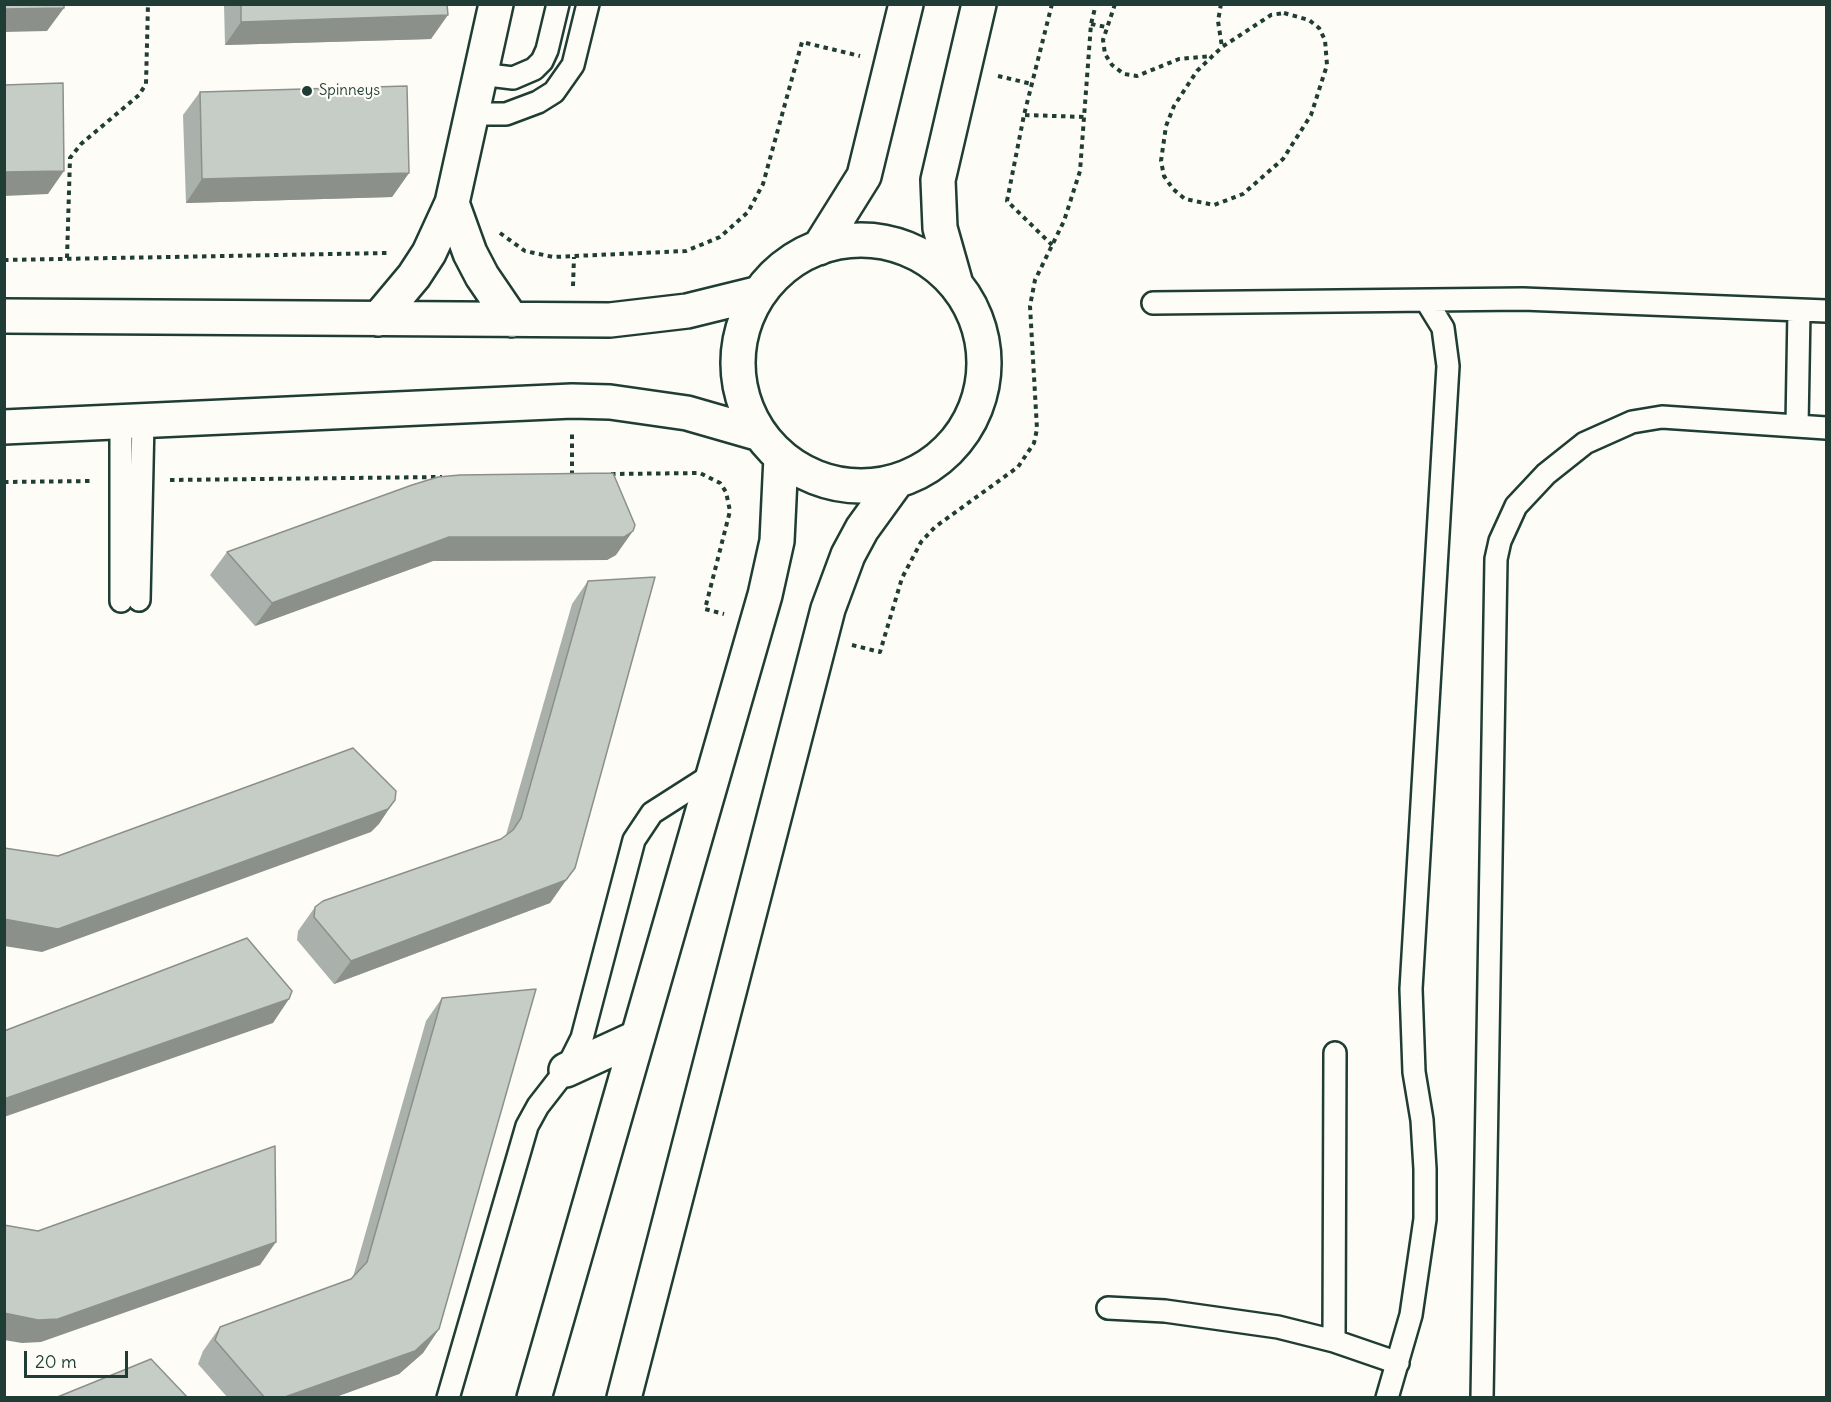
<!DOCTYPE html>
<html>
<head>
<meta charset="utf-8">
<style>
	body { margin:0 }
	#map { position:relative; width:1831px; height:1402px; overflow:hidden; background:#fdfcf7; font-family:Delius,sans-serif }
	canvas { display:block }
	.frame { position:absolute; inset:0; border:6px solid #1f3d34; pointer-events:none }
	.scale { position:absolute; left:24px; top:1351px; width:104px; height:27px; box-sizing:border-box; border:3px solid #1f3d34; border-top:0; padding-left:8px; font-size:18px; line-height:21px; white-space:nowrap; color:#1f3d34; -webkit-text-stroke:4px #fdfcf7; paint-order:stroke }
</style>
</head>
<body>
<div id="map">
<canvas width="1831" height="1402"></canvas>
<div class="frame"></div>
<div class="scale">20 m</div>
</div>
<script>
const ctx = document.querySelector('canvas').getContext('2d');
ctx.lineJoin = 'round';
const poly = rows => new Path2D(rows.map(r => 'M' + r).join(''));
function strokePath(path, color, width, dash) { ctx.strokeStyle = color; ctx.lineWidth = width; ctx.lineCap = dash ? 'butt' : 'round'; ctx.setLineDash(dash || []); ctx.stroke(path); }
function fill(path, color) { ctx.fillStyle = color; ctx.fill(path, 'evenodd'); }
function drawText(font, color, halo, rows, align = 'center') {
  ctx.font = font + ' Delius,sans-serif'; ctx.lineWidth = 4.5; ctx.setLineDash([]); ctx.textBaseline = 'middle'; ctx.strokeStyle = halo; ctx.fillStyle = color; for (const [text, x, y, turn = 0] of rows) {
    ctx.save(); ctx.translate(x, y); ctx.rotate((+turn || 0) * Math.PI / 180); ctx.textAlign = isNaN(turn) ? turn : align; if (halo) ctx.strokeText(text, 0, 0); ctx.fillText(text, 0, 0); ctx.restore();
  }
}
const service = poly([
	[480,74,513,78,534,69,542,61,547,50,558,4],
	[471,114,506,114,538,102,554,92,573,65,588,4],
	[1153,303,1523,299,1826,311],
	[1797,426,1799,310],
	[139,600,143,421],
	[121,601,121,422],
	[1108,1308,1165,1311,1278,1327,1334,1341,1398,1363],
	[1334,1341,1335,1053],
	[448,1398,527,1126,538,1106,566,1070,582,1038,634,840,652,813,713,774],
	[1387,1398,1411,1315,1425,1219,1425,1169,1422,1120,1414,1072,1411,989,1448,366,1443,328,1427,302],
	[1482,1398,1496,559,1500,541,1516,506,1546,474,1585,443,1632,422,1662,417,1826,428]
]);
const minor = poly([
	[452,203,470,253,482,276,512,320],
	'738 363a123 123 0 1 1 246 0a123 123 0 1 1-246 0Z',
	[819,248,864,176,906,4],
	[955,281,940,228,938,180,979,4],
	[4,316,610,320,687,311,760,293],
	[378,319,414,276,429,253,452,203,496,4],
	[4,427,572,401,610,402,687,413,760,434],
	[566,1070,638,1037],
	[534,1398,765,595,777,541,781,457],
	[624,1398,828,609,848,555,862,529,896,482]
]);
strokePath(service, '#1f3d34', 26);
strokePath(minor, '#1f3d34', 38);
strokePath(poly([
	[1052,4,1024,115,1007,201,1052,245],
	[1115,4,1103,40,1105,54,1112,65,1124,74,1137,76,1179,59,1212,56],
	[1221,4,1218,21,1222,47],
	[1284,13,1309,20,1319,28,1325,40,1327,65,1311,115,1283,159,1243,194,1214,205,1185,199,1173,189,1164,176,1161,161,1166,126,1174,106,1197,71,1222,47,1271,15,1284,13],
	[1091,24,1106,27],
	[998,76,1032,84],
	[1025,115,1084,117],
	[500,233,525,251,553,257,686,251,720,237,748,212,763,184,802,42,860,56],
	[67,258,70,158,81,144,139,95,146,84,148,4],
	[4,260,388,253],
	[573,286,574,257],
	[611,474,700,473,720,483,726,492,730,511,705,609,724,614],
	[572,475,572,434],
	[170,480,442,477],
	[4,482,94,481],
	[852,645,880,652,902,578,921,542,935,527,1018,467,1034,443,1037,429,1030,306,1035,280,1064,221,1080,171,1091,24,1096,4]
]), '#1f3d34', 4, [4.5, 4.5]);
strokePath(service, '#fdfcf7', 21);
strokePath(minor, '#fdfcf7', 33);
fill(poly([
	[224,4,447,4,431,39,225,45],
	[200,92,409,173,392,197,186,203,183,115],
	[227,552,616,555,607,560,433,561,255,626,210,575],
	[588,581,575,868,550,903,334,984,297,940,298,931,315,907,501,839,506,835,572,604],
	[442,998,439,1329,423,1353,399,1374,333,1398,228,1398,198,1364,203,1351,220,1327,351,1279,353,1277,426,1021]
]), '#aab0ab');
fill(poly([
	[64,8,47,31,4,32,4,9],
	[448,15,431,39,225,45,241,22],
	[64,171,48,194,4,196,4,172],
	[409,173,392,197,186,203,202,179],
	[633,531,616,555,607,560,433,561,255,626,272,603,449,537],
	[395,800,379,824,371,832,42,952,4,946,4,919],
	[566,880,550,903,334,984,351,961],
	[289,999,273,1023,4,1117,4,1099],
	[276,1242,260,1265,41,1342,22,1343,4,1340,4,1313],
	[439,1329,423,1353,399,1374,333,1398,282,1398]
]), '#8b908b');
const building = poly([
	[4,4,64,4,64,8,4,9,4,4],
	[241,4,447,4,448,15,241,22,241,4],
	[63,83,64,171,4,172,4,85,63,83],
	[407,86,409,173,202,179,200,92,407,86],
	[613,473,635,525,633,531,624,537,449,537,272,603,227,552,412,485,438,477,460,475,613,473],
	[655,577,575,868,566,880,351,961,314,917,315,907,323,901,501,839,513,830,521,818,588,581,655,577],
	[353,748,396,791,395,800,388,809,58,929,4,919,4,848,58,856,353,748],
	[247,938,292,991,289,999,4,1099,4,1031,247,938],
	[536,989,439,1329,415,1351,282,1398,265,1398,215,1340,220,1327,351,1279,367,1262,442,998,536,989],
	[275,1146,276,1242,58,1319,38,1320,4,1313,4,1225,38,1231,275,1146],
	[151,1359,188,1398,55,1398,151,1359]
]);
fill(building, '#c6cdc7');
strokePath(building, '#8b908b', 1.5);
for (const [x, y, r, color] of [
	[307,91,6,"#1f3d34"]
]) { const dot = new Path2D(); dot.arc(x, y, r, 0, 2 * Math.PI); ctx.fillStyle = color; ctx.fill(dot); strokePath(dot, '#fdfcf7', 2); }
drawText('15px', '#1f3d34', '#fdfcf7', [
	["Spinneys",319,91]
], 'left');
</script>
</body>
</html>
